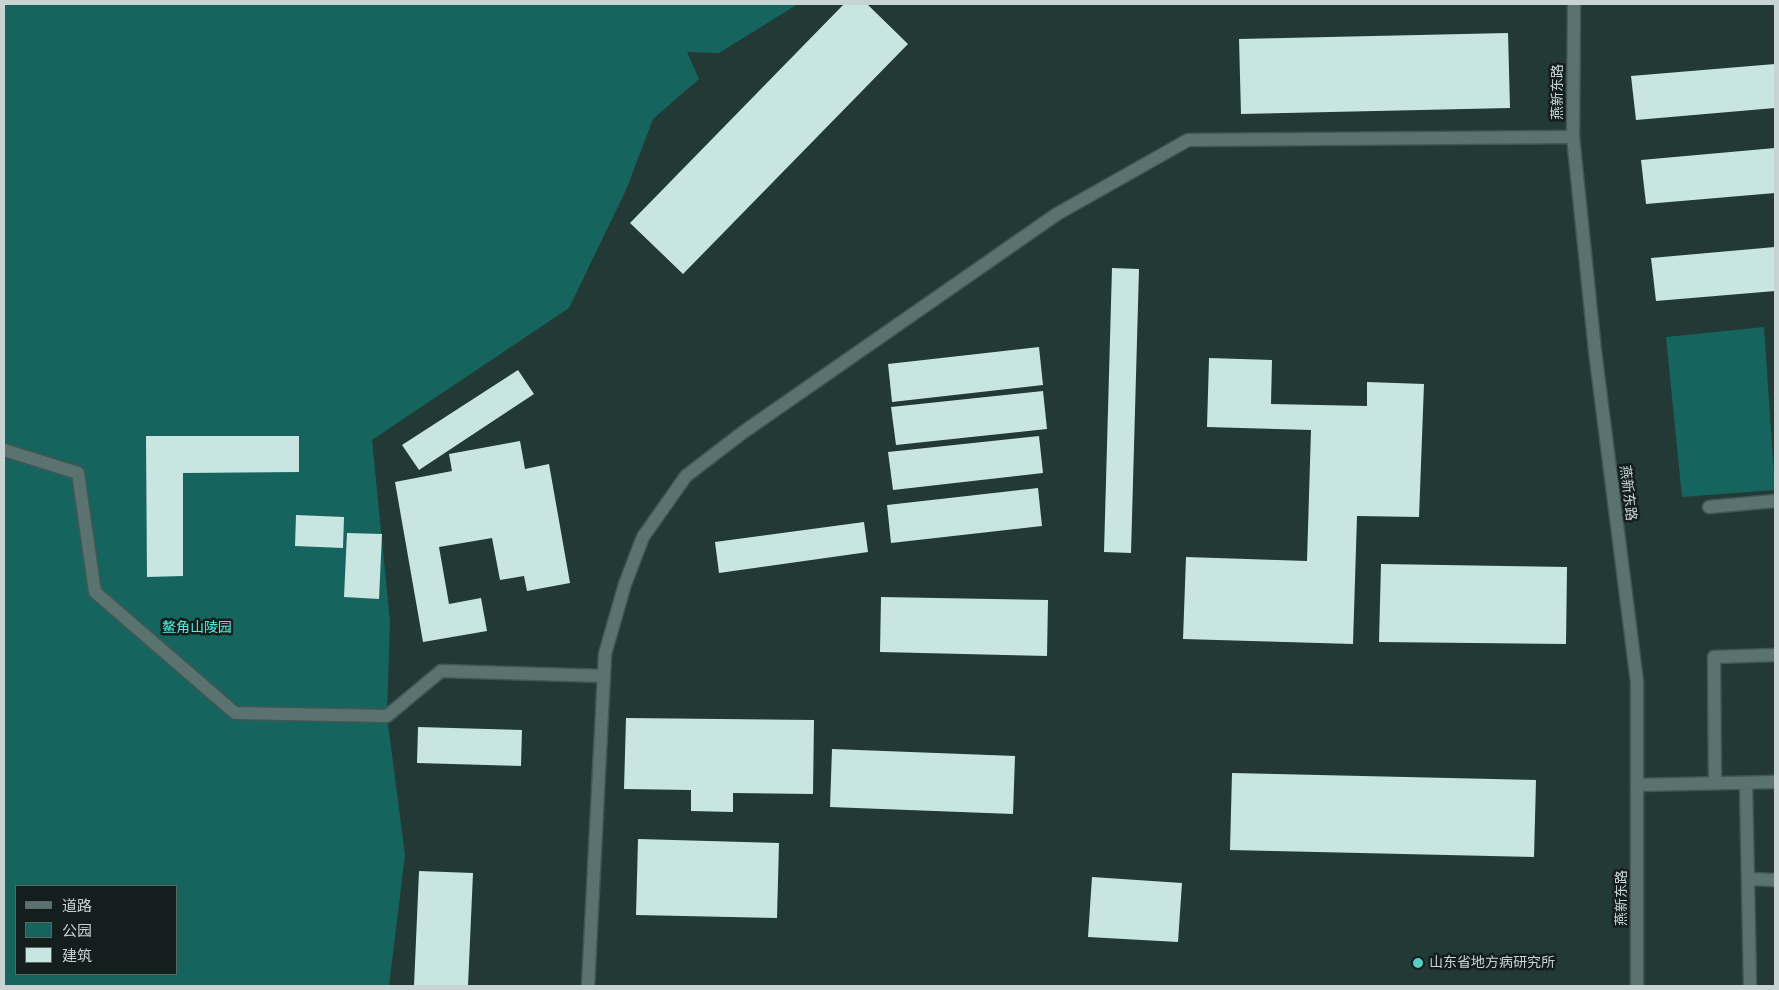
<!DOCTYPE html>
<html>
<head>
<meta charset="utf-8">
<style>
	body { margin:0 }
	#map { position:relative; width:1779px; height:990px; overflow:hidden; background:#223936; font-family:"Asap Condensed","Noto Sans SC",sans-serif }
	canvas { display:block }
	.frame { position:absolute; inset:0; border:5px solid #c7d4d2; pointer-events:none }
	.legend { position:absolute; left:15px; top:885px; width:162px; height:90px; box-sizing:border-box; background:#141e1d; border:1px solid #5c6765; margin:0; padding:6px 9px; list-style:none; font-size:15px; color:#c7d4d2 }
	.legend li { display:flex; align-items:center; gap:10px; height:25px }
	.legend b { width:25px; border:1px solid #5c6765 }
</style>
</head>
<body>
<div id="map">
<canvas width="1779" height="990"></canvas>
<div class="frame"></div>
<ul class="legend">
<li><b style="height:6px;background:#5a7370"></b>道路</li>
<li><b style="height:14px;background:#15655e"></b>公园</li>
<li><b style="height:14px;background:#c9e5e1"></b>建筑</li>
</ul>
</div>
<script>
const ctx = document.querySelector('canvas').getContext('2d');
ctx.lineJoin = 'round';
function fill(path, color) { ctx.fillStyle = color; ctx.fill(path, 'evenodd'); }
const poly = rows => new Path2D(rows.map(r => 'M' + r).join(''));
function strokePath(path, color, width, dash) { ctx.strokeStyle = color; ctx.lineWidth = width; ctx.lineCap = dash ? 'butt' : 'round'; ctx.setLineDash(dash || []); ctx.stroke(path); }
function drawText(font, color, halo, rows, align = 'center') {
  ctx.font = font + ' "Asap Condensed","Noto Sans SC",sans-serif'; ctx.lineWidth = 5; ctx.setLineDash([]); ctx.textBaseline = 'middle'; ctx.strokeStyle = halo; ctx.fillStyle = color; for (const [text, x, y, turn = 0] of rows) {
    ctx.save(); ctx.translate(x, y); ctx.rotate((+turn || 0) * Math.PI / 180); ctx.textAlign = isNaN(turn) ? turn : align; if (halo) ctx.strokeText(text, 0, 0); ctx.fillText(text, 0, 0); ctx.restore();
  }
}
fill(poly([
	[4,4,798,4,719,53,687,52,699,79,653,119,626,190,569,308,372,440,390,621,387,716,405,855,389,986,4,986],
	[16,886,176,886,176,974,16,974],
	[1764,327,1775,490,1682,497,1666,337]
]), '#15655e');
fill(poly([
	[844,4,867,4,908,44,683,274,630,223],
	[1508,33,1510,108,1241,114,1239,39],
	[1775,64,1775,108,1636,120,1631,76],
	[1775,148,1775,193,1646,204,1641,160],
	[1775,247,1775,291,1656,301,1651,258],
	[1112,268,1139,269,1131,553,1104,552],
	[1039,347,1043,385,892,402,888,364],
	[1209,358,1272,360,1271,404,1367,406,1367,382,1424,384,1419,517,1357,516,1353,644,1183,639,1186,557,1307,561,1311,430,1207,427],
	[518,370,534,394,419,470,402,445],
	[1043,391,1047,429,896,445,891,407],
	[146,436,299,436,299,472,183,473,183,576,147,577],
	[1039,436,1043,473,893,490,888,452],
	[520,441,525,469,549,464,570,583,527,591,524,576,500,580,492,538,439,547,449,604,481,598,487,631,423,642,395,482,452,471,449,454],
	[1038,488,1042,526,891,543,887,505],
	[296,515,344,517,343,548,295,546],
	[864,522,868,552,719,573,715,542],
	[347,533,382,534,379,599,344,597],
	[1381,564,1567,567,1566,644,1379,642],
	[881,597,1048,600,1047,656,880,652],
	[626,718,814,720,813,794,733,793,733,812,691,811,691,790,624,789],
	[418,727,522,730,521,766,417,763],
	[832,749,1015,756,1013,814,830,807],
	[1232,773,1536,780,1534,857,1230,850],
	[638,839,779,843,777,918,636,915],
	[419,871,473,873,468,986,414,986],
	[1092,877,1182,883,1178,942,1088,937]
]), '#c9e5e1');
const service = poly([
	[4,450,78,473,95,592,235,713,387,716,441,671,604,676],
	[1748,879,1775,880]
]);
const minor = poly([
	[1709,507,1775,501],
	[1715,783,1714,657,1775,655],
	[1746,783,1750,986],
	[1637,785,1775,782],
	[588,986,605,654,625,584,643,537,686,476,742,433,1057,214,1188,140,1573,137]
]);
const tertiary = poly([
	[1574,4,1573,137,1595,351,1637,682,1637,986]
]);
strokePath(service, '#425654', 15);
strokePath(minor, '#425654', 15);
strokePath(tertiary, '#425654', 15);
strokePath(service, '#5a7370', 12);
strokePath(minor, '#5a7370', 12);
strokePath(tertiary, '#5a7370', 12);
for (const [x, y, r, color] of [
	[1418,963,6,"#57cec1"]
]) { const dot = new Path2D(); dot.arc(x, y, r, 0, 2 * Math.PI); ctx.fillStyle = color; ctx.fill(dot); strokePath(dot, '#141e1d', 2); }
drawText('14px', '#c7d4d2', '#141e1d', [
	["燕新东路",1558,92,-90],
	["燕新东路",1628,493,83],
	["燕新东路",1622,898,-90]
]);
drawText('14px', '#50f1e2', '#141e1d', [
	["鳌角山陵园",197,628]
]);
drawText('14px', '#c7d4d2', '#141e1d', [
	["山东省地方病研究所",1429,963]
], 'left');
</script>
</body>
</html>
